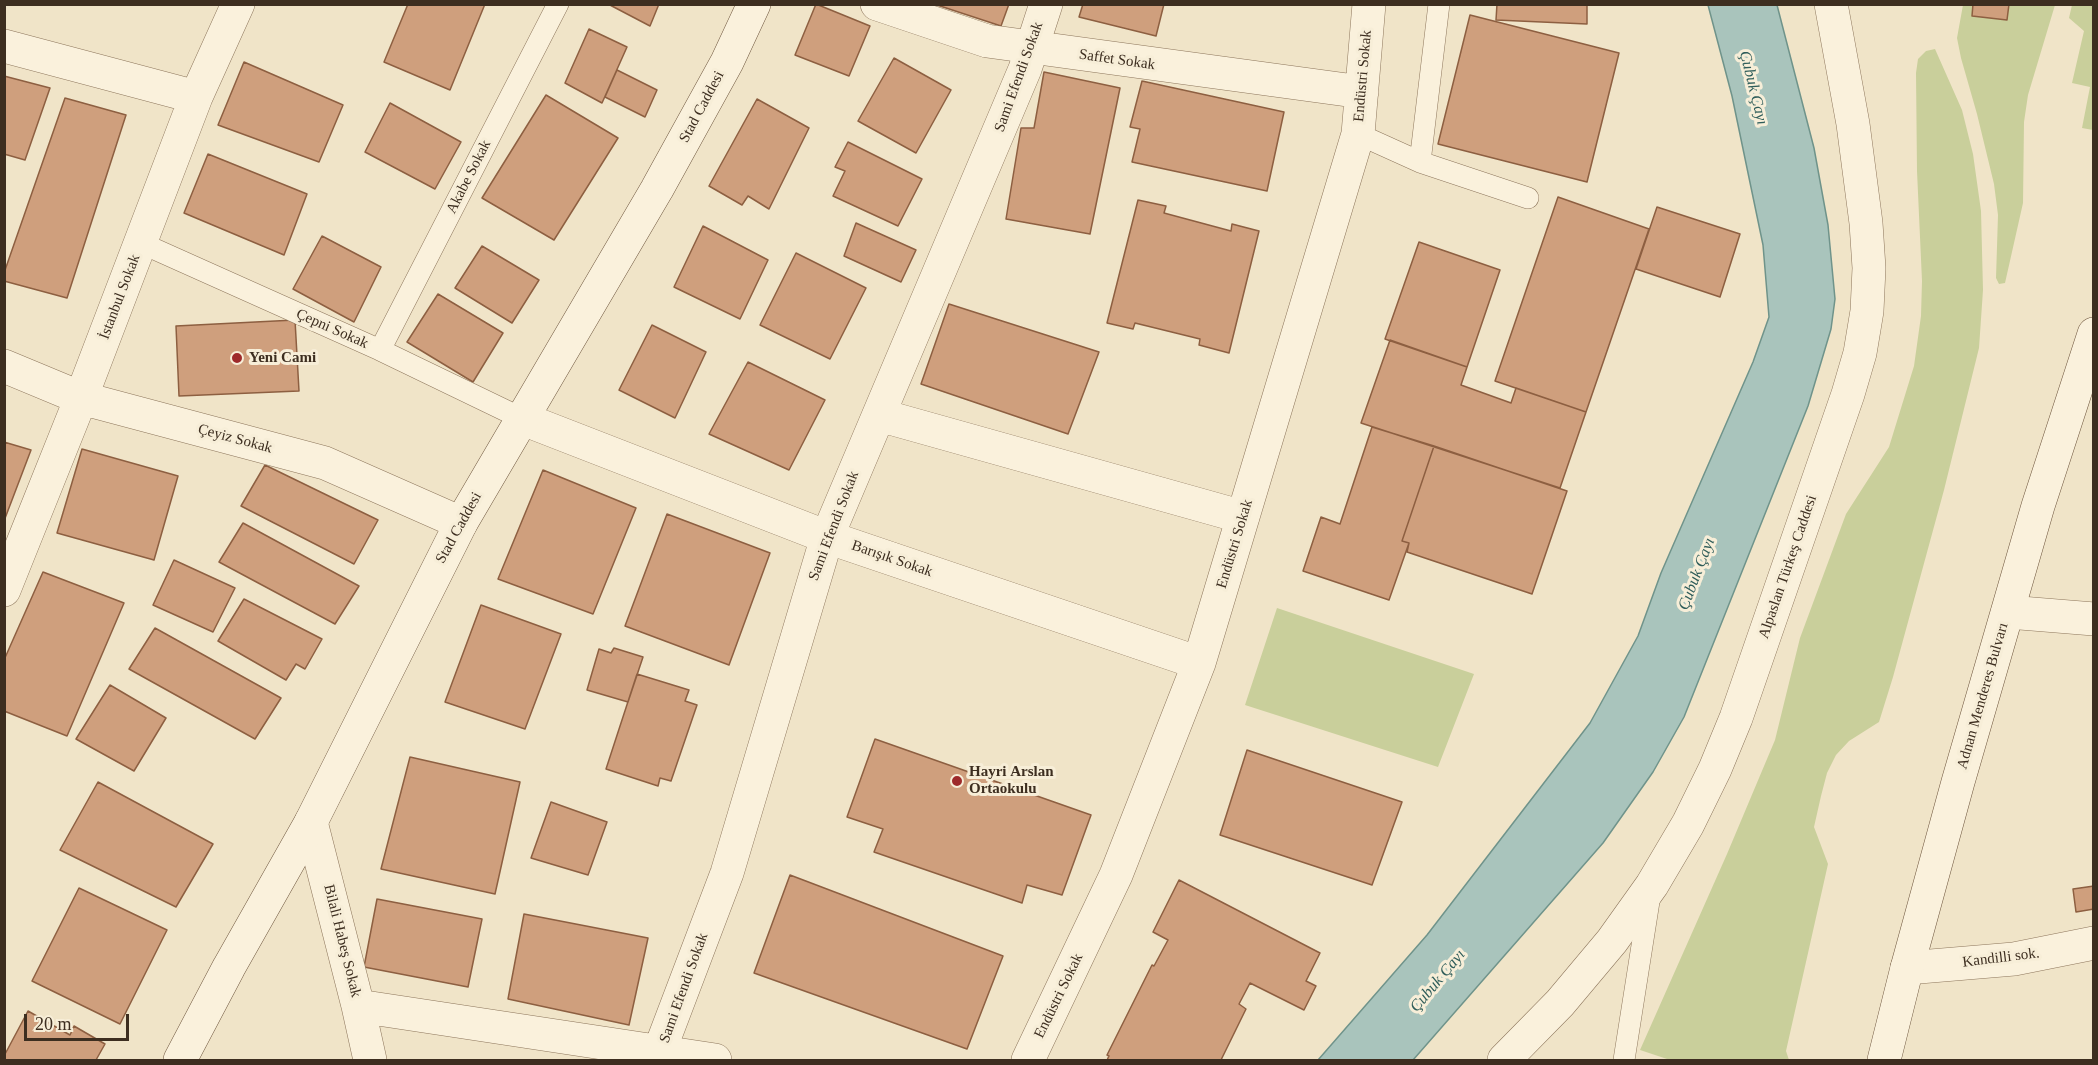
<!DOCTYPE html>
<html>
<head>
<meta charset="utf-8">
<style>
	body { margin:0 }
	#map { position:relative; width:2098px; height:1065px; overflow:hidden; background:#f0e4c8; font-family:Georgia,serif }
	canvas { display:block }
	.frame { position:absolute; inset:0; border:6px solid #3d2e20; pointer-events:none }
	.scale { position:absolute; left:24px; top:1014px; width:105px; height:27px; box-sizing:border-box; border:3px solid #3d2e20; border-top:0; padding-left:8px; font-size:18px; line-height:21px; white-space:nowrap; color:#3d2e20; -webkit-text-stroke:4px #f7eed8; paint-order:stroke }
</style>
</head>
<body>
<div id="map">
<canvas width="2098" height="1065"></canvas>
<div class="frame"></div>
<div class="scale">20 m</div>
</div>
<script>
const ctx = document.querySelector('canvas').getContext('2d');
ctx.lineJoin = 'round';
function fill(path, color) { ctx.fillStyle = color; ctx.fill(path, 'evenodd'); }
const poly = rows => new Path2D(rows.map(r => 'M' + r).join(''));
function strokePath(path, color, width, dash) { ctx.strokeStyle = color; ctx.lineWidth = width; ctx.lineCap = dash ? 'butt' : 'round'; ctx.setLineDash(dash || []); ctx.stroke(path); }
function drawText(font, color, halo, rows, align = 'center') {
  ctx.font = font + ' Georgia,serif'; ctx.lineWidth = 6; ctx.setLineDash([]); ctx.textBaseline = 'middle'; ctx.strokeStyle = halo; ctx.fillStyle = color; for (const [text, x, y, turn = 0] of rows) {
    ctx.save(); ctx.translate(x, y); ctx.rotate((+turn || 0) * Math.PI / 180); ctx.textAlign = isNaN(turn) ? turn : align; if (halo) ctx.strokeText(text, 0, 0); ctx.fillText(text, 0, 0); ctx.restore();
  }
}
fill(poly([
	[1963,5,2055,5,2028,95,2024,122,2023,203,2005,283,1999,284,1996,278,1998,215,1994,184,1977,114,1961,58,1957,38],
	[2072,5,2093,5,2093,130,2082,128,2090,87,2072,83,2084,31,2069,18],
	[1935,49,1962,110,1973,154,1981,211,1983,290,1979,348,1944,490,1893,677,1879,722,1849,741,1836,755,1827,773,1821,796,1814,827,1828,864,1786,1051,1789,1060,1670,1060,1640,1050,1727,854,1775,740,1800,638,1846,514,1889,447,1914,366,1921,316,1922,281,1917,171,1916,73,1918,59,1926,51],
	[1277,608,1474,674,1438,767,1245,705]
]), '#c9cf9b');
const water = poly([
	[1708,5,1777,5,1814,148,1828,225,1835,299,1831,329,1808,406,1684,717,1653,772,1603,843,1413,1060,1318,1060,1427,935,1590,723,1638,636,1661,573,1753,362,1769,317,1763,245,1732,96,1708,5]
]);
fill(water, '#a9c4bc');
strokePath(water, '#6f938a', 1.5);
const building = poly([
	[408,4,485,4,450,90,384,62,408,4],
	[608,4,659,4,650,26,608,4],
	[816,4,870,26,849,76,795,55,816,4],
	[934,4,1009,4,1001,26,934,4],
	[1083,4,1164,4,1156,36,1079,17,1083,4],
	[1497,4,1587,4,1587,24,1496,20,1497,4],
	[1973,4,2009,4,2007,20,1972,16,1973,4],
	[1470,15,1619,53,1587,182,1438,144,1470,15],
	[589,29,627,47,602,103,565,83,589,29],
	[894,58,951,90,916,153,858,121,894,58],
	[244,62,343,105,319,162,218,125,244,62],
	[617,70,657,90,645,117,605,97,617,70],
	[1044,72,1120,88,1090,234,1006,219,1021,128,1034,128,1044,72],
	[4,76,50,88,25,160,4,154,4,76],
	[1142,81,1284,112,1267,191,1132,162,1140,129,1130,127,1142,81],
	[546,95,618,138,554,240,482,198,546,95],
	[65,98,126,115,67,298,4,281,4,273,65,98],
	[757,99,809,128,769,209,748,196,742,205,709,186,757,99],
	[390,103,461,142,435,189,365,152,390,103],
	[848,142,922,179,898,226,833,196,845,171,835,167,848,142],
	[208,154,307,194,284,255,184,213,208,154],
	[1558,197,1649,229,1586,412,1495,381,1558,197],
	[1138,200,1166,206,1164,213,1231,231,1232,224,1259,231,1229,353,1199,345,1200,339,1135,323,1133,329,1107,323,1138,200],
	[1657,207,1740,234,1720,297,1636,269,1657,207],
	[856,223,916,250,901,282,844,256,856,223],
	[703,226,768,260,740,319,674,287,703,226],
	[322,236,381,267,354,322,293,289,322,236],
	[1419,242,1500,270,1467,367,1385,339,1419,242],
	[482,246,539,280,512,323,455,288,482,246],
	[796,253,866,288,830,359,760,325,796,253],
	[438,294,503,333,473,382,407,342,438,294],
	[949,304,1099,352,1068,434,921,384,949,304],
	[295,320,299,391,179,396,176,326,295,320],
	[652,325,706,352,675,418,619,390,652,325],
	[1390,340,1467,367,1461,385,1511,403,1516,388,1586,412,1560,488,1361,423,1390,340],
	[748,362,825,400,789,470,709,434,748,362],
	[1372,427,1434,446,1402,541,1409,543,1389,600,1303,571,1321,517,1340,524,1372,427],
	[4,442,31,450,4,521,4,442],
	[1434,446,1567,491,1532,594,1407,552,1409,543,1402,541,1434,446],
	[82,449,178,476,154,560,57,533,82,449],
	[265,465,378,520,354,564,241,506,265,465],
	[543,470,636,508,593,614,498,579,543,470],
	[667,514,770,553,729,665,625,626,667,514],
	[243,523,359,586,335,624,219,562,243,523],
	[174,560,235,588,213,632,153,605,174,560],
	[43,572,124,603,67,736,4,711,4,660,43,572],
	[244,599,322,639,305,669,296,664,286,680,218,641,244,599],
	[481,605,561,634,525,729,445,702,481,605],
	[155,628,281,698,255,739,129,669,155,628],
	[614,648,643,657,628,702,587,690,599,649,611,653,614,648],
	[637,674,689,690,685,701,697,705,671,781,660,778,658,786,606,769,637,674],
	[110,685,166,718,134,771,76,739,110,685],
	[875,739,1091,815,1062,895,1027,885,1022,903,874,852,883,829,847,817,875,739],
	[1247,750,1402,802,1372,885,1220,835,1247,750],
	[410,757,520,782,495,894,381,869,410,757],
	[98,782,213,844,176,907,60,850,98,782],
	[551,802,607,822,588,875,531,858,551,802],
	[790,875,1003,956,967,1049,754,973,790,875],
	[1179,880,1320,953,1306,981,1316,986,1304,1010,1250,983,1239,1004,1246,1009,1221,1060,1107,1060,1109,1056,1107,1055,1152,965,1154,966,1168,940,1153,932,1179,880],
	[2094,886,2094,909,2076,912,2073,889,2094,886],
	[79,888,167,930,120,1024,32,981,79,888],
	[377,899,482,919,468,987,364,967,377,899],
	[524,914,648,938,629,1025,508,999,524,914],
	[28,1011,70,1035,74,1026,105,1044,96,1060,4,1060,4,1056,28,1011]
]);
fill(building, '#cf9f7d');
strokePath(building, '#8d5f41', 1.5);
const service = poly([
	[1358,134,1420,162,1528,198],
	[1420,162,1439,4],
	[141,243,380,350,523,419],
	[380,350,558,4],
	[1624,1060,1650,895]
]);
const minor = poly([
	[877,4,987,41,1362,92],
	[4,46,196,97],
	[4,366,81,398,325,463,461,523],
	[879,415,1243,517],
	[523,419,827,537,1199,663],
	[4,590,81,398,196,97,238,4],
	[2008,612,2094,619],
	[311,822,358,1006,370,1060],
	[1907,968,2014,959,2094,943],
	[358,1006,715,1060],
	[656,1060,727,873,827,537,1025,69,1046,4],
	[1028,1060,1116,875,1199,663,1358,134,1369,4]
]);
const tertiary = poly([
	[1504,1060,1560,1003,1612,941,1652,885,1688,824,1715,769,1736,718,1848,394,1860,353,1867,311,1869,268,1866,223,1853,124,1831,4]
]);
const secondary = poly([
	[180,1060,229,967,311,822,461,523,657,189,727,62,754,4],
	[1884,1060,1907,968,1958,782,2038,506,2094,334]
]);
strokePath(service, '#8d765c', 22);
strokePath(minor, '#8d765c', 34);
strokePath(tertiary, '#8d765c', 34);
strokePath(secondary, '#6f573f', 34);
strokePath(service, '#faf1dc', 21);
strokePath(minor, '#faf1dc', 33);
strokePath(tertiary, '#faf1dc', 33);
strokePath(secondary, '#faf1dc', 33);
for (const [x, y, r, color] of [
	[237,358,6,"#9e2a2b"],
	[957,781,6,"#9e2a2b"]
]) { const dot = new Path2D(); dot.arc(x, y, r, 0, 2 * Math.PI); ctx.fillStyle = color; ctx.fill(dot); strokePath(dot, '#f7eed8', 2); }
drawText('15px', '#3d2e20', '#f7eed8', [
	["Saffet Sokak",1117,60,8],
	["Endüstri Sokak",1363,76,-85],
	["Sami Efendi Sokak",1019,77,-70],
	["Stad Caddesi",702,107,-62],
	["Akabe Sokak",469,177,-63],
	["İstanbul Sokak",120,297,-69],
	["Çepni Sokak",332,329,24],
	["Çeyiz Sokak",235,439,15],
	["Sami Efendi Sokak",834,526,-69],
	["Stad Caddesi",459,528,-61],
	["Endüstri Sokak",1235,544,-73],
	["Barışık Sokak",892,559,19],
	["Alpaslan Türkeş Caddesi",1788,567,-71],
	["Adnan Menderes Bulvarı",1983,696,-74],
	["Bilali Habeş Sokak",342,941,76],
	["Kandilli sok.",2001,958,-7],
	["Sami Efendi Sokak",684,988,-70],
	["Endüstri Sokak",1059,996,-64]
]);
drawText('bold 15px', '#3d2e20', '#f7eed8', [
	["Yeni Cami",249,358],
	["Hayri Arslan",969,772],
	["Ortaokulu",969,789]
], 'left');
drawText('italic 16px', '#2f5d5a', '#f7eed8', [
	["Çubuk Çayı",1753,88,76],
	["Çubuk Çayı",1697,574,-69],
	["Çubuk Çayı",1438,981,-50]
]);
</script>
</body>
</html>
